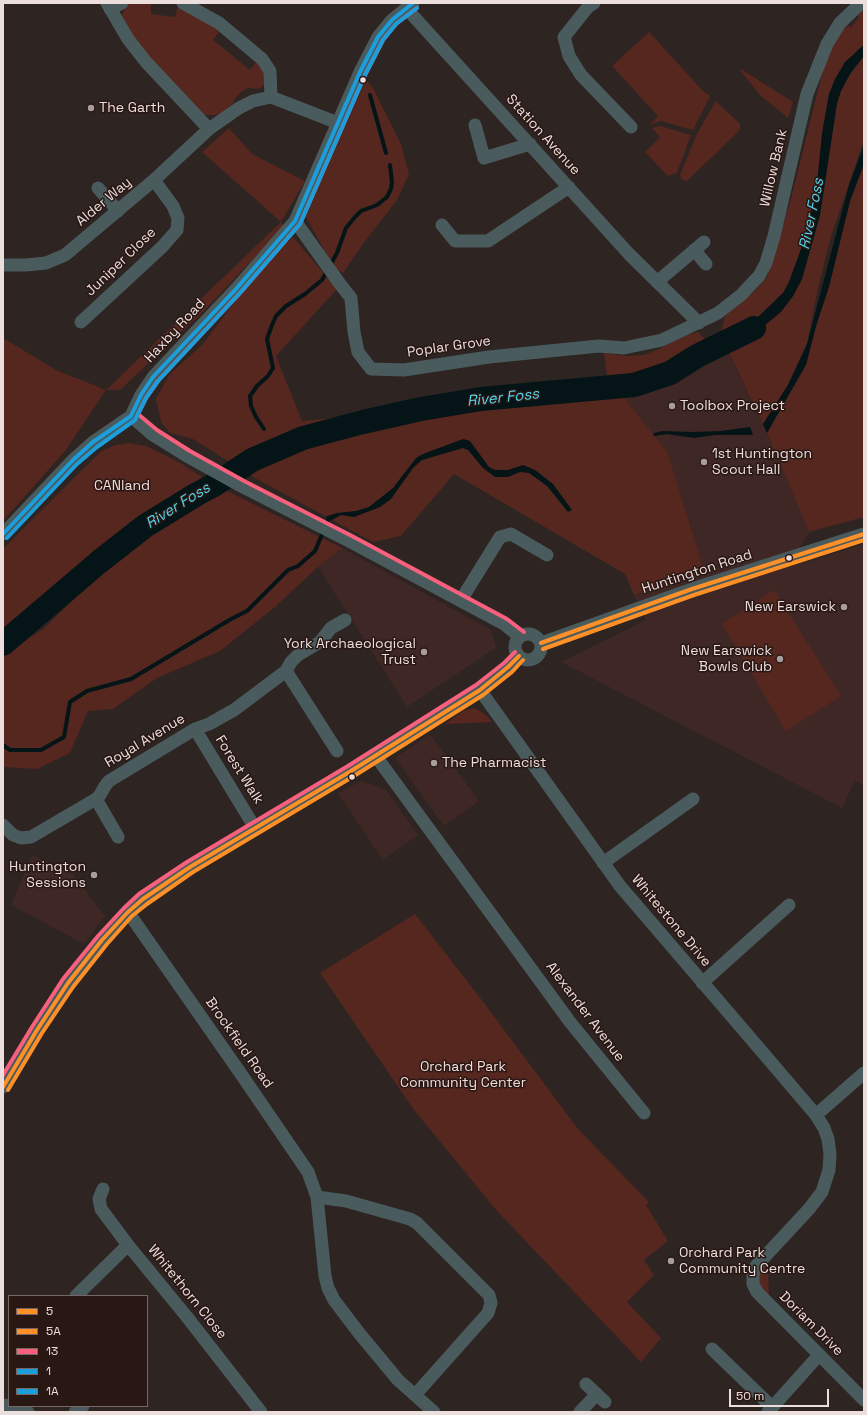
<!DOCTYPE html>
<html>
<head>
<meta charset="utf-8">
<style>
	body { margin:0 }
	#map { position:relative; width:867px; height:1415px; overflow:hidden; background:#2e2422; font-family:"Space Grotesk",sans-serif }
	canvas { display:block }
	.frame { position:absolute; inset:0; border:4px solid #ebdedc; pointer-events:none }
	.legend { position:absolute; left:8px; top:1295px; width:140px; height:112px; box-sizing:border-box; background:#291714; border:1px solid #776764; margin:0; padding:5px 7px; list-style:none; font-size:12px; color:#ebdedc }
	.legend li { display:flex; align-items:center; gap:8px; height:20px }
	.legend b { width:20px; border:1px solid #776764 }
	.scale { position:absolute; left:729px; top:1389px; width:100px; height:18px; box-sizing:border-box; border:2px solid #ebdedc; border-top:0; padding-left:5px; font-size:12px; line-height:14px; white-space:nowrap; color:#ebdedc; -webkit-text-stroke:3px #291714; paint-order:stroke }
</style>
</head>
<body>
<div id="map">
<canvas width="867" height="1415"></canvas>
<div class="frame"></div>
<ul class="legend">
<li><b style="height:5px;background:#ff9027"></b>5</li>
<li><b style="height:5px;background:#ff9027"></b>5A</li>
<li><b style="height:5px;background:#f8607d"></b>13</li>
<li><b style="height:5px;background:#1a9edc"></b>1</li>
<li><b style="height:5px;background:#1a9edc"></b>1A</li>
</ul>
<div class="scale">50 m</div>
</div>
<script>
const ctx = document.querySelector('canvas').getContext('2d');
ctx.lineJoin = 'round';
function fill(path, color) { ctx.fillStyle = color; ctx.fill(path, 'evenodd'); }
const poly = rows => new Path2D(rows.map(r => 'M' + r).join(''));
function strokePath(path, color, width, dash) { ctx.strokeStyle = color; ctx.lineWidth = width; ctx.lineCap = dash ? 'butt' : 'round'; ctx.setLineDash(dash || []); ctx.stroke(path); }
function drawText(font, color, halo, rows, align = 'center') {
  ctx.font = font + ' "Space Grotesk",sans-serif'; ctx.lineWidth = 3; ctx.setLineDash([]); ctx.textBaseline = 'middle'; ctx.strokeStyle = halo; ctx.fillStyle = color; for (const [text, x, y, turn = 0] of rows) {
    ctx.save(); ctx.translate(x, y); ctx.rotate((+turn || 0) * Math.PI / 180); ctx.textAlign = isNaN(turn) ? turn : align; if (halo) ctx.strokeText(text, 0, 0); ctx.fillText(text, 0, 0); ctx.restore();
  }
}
fill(poly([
	[722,341,763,424,809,532,789,567,811,561,864,544,864,785,855,781,842,808,561,662,646,620,634,595,705,574,668,453,607,376],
	[342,548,491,630,496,648,407,707,318,567],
	[430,734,479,801,444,826,395,758],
	[361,781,385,789,418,835,383,860,338,793],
	[32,855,73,874,105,916,84,944,11,905]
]), '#3e2724');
fill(poly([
	[133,3,151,3,151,14,175,17,178,6,212,24,219,32,213,40,250,70,257,61,261,64,265,77,264,85,259,89,248,88,241,92,235,98,233,103,222,113,215,115,204,115,138,45,121,18,125,8,128,5],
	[864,10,864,45,857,50,829,94,822,134,817,185,805,238,789,282,783,293,756,319,722,341,720,336,725,316,756,290,767,277,791,199,824,66,835,41,847,25,851,27,859,17,858,14],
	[649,32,703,91,710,96,693,130,661,121,650,125,658,116,612,66],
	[864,51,864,140,831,236,818,288,807,344,788,385,763,424,727,349,742,343,759,330,771,320,793,296,802,279,820,215,837,103,841,91,850,74],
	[741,69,793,102,788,118,760,95,740,70],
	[366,80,373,88,401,144,409,174,397,200,365,241,343,273,334,268,306,217,318,188],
	[716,101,740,124,740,128,739,131,687,181,683,180,681,179,680,175,697,134],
	[660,126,691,135,677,173,668,176,645,152,660,137,652,128],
	[229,128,252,154,305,181,281,222,284,226,203,312,120,390,106,390,66,450,3,521,3,338,56,370,106,390,281,222,202,152],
	[864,164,864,517,809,532,767,433,790,391,822,307,834,266,850,201],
	[293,237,337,289,276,356,302,421,369,415,607,376,604,353,627,356,644,355,659,349,686,335,698,332,712,346,695,350,681,357,668,367,624,377,607,376,668,453,705,574,634,595,625,574,454,474,401,536,373,542,253,477,193,439,170,433,161,422,156,399,169,375,203,344,239,296,267,263],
	[129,443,146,446,165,455,182,464,214,485,192,487,148,516,47,599,3,638,3,549,92,460,102,451,115,445],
	[221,488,342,548,318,567,275,607,220,651,157,678,113,709,88,711,70,753,37,769,3,767,3,655,42,630,127,548,159,525],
	[774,590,841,696,786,731,722,624],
	[474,708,480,711,487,716,492,722,445,724,463,711],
	[415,914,481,999,578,1129,649,1202,646,1205,668,1241,644,1260,654,1275,627,1302,661,1338,641,1362,497,1211,414,1110,320,973],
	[765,1265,768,1266,769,1298,759,1286,759,1274]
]), '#56271f');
fill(poly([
	[864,45,864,56,850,74,841,91,837,103,820,215,802,279,793,296,781,312,759,330,742,343,727,349,722,341,756,319,783,293,789,282,805,238,817,185,822,134,829,94,835,79,845,62],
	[864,145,864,164,850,201,829,287,817,323,806,365,767,433,763,424,788,385,807,344,849,185],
	[750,427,753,435,715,435,694,438,667,434,653,436,654,433,663,431,691,432,721,431],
	[463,439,470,441,489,467,495,470,508,470,523,465,535,470,553,484,572,510,568,512,547,486,529,473,520,472,508,477,495,477,483,468,468,450,463,448,422,460,413,468,391,499,380,507,354,517,341,515,332,520,325,517,337,513,356,511,369,507,393,488,416,458,423,454]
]), '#041417');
strokePath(poly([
	[370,95,386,153],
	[264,429,256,417,251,406,250,396,257,386,268,376,273,368,267,339,272,325,276,316,286,306,305,294,322,280,337,253,346,228,355,217,361,211,377,205,387,197,391,189,392,182,390,165],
	[3,745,10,750,41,750,64,737,70,702,87,691,131,679,231,619,247,611,288,570,298,566,315,551,329,518,333,517]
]), '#041417', 4);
strokePath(poly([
	[3,644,99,562,145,526,197,494,214,485,252,460,303,438,363,422,421,409,481,399,634,385,670,373,697,356,754,328]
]), '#041417', 24);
strokePath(poly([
	[107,3,128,39,146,62,209,129,239,108,253,101,271,97,338,123],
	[183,3,219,23,262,59,270,71,271,97],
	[594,3,588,7,564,37,569,56,581,75,631,127],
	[406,8,629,254,699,323],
	[110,9,122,3],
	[475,125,484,158,530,144],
	[98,188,118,211],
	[295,221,340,284,351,298,354,332,358,352,371,369,404,370,489,357,599,346,624,348,662,340,718,313,741,295,759,276,766,263,774,236,807,94,827,44,840,23,861,3],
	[442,225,455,241,488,241,569,187],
	[694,250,706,264],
	[3,265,26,265,46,263,65,255,154,180,209,129],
	[657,282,704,242],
	[81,322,162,247,177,230,178,218,173,206,154,180],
	[131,416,153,435,187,456,243,487,349,541,504,624,520,637],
	[3,534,73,460,93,442,131,416,141,395,153,377,236,289,295,221,360,72,378,37,392,20,413,3],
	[461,600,500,537,511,534,547,555],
	'515 647a13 13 0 1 1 26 0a13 13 0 1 1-26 0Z',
	[541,643,692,589,864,534],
	[286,671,337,751],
	[480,690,620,886,764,1054,816,1115,824,1128,828,1139,830,1154,829,1170,822,1192,809,1209,756,1266,753,1274,753,1284,757,1292,864,1400],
	[195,729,255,828],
	[375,755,570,1022,644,1113],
	[96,799,118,837],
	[3,825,13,835,21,838,31,837,96,799,100,795,105,786,109,781,195,729,209,724,234,710,286,671,291,662,298,655,320,642,331,628,345,620],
	[603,863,693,799],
	[128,912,241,1074,308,1172,317,1197,325,1276,328,1288,334,1300,359,1333,398,1380,434,1412],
	[702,983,789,905],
	[3,1087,37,1030,68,983,102,940,128,912,143,899,190,867,351,771,480,690,508,667,519,656],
	[816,1115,864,1073],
	[103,1189,99,1199,101,1209,128,1245,187,1317,261,1412],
	[317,1197,346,1201,410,1219,417,1223,489,1295,491,1303,488,1313,415,1395],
	[76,1296,128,1245],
	[712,1349,772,1407],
	[586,1384,605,1402],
	[5,1405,28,1412],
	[75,1412,83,1406],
	[580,1412,597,1394],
	[768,1412,819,1355]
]), '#4a5b5e', 13);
strokePath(poly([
	[541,643,692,589,864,534],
	[3,1087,37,1030,68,983,102,940,128,912,143,899,190,867,351,771,480,690,508,667,519,656]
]), '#ff9027', 4);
strokePath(poly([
	[543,649,694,595,864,540],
	[8,1090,42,1033,73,987,107,944,132,916,147,904,193,872,354,776,483,695,512,672,523,660]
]), '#ff9027', 4);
strokePath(poly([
	[417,8,396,24,383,40,365,75,300,224,240,293,158,381,146,398,138,414,157,430,190,451,246,482,352,536,507,619,524,632],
	[3,1075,32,1027,63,979,98,936,124,908,139,894,187,862,348,766,476,685,504,663,515,652]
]), '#f8607d', 4);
strokePath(poly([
	[3,534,73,460,93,442,131,416,141,395,153,377,236,289,295,221,360,72,378,37,392,20,413,3]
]), '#1a9edc', 4);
strokePath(poly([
	[7,538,77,464,97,447,135,420,146,398,158,381,240,293,300,224,365,75,383,40,396,24,417,8]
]), '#1a9edc', 4);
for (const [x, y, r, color] of [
	[363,80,3.5,"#ebdedc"],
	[91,108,4,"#a99d9b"],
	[672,406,4,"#a99d9b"],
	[704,462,4,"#a99d9b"],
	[789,558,3.5,"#ebdedc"],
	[844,607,4,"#a99d9b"],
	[424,652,4,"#a99d9b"],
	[780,659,4,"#a99d9b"],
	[434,763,4,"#a99d9b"],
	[352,777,3.5,"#ebdedc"],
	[94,875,4,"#a99d9b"],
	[671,1261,4,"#a99d9b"]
]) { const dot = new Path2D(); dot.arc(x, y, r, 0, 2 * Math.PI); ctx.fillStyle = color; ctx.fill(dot); strokePath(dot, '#291714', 1.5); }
drawText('14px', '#ebdedc', '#291714', [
	["The Garth",99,108],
	["Toolbox Project",680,406],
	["1st Huntington",712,454],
	["Scout Hall",712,470],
	["New Earswick",836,607,"right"],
	["York Archaeological",416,644,"right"],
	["Trust",416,660,"right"],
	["New Earswick",772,651,"right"],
	["Bowls Club",772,667,"right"],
	["The Pharmacist",442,763],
	["Huntington",86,867,"right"],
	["Sessions",86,883,"right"],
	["Orchard Park",679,1253],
	["Community Centre",679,1269]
], 'left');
drawText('14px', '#ebdedc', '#291714', [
	["Station Avenue",543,135,48],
	["Willow Bank",774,168,-77],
	["Alder Way",104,202,-40],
	["Juniper Close",121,262,-44],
	["Haxby Road",175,331,-47],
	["Poplar Grove",449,347,-8],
	["Huntington Road",697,572,-18],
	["Royal Avenue",145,741,-31],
	["Forest Walk",239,770,58],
	["Whitestone Drive",671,921,50],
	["Alexander Avenue",585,1012,53],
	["Brockfield Road",239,1043,55],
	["Whitethorn Close",187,1292,51],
	["Doriam Drive",811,1324,45]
]);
drawText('14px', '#f1ddd9', '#291714', [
	["CANland",122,486],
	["Orchard Park",463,1067],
	["Community Center",463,1083]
]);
drawText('italic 15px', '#53d4eb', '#291714', [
	["River Foss",812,214,-78],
	["River Foss",503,398,-6],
	["River Foss",178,506,-32]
]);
</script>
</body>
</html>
